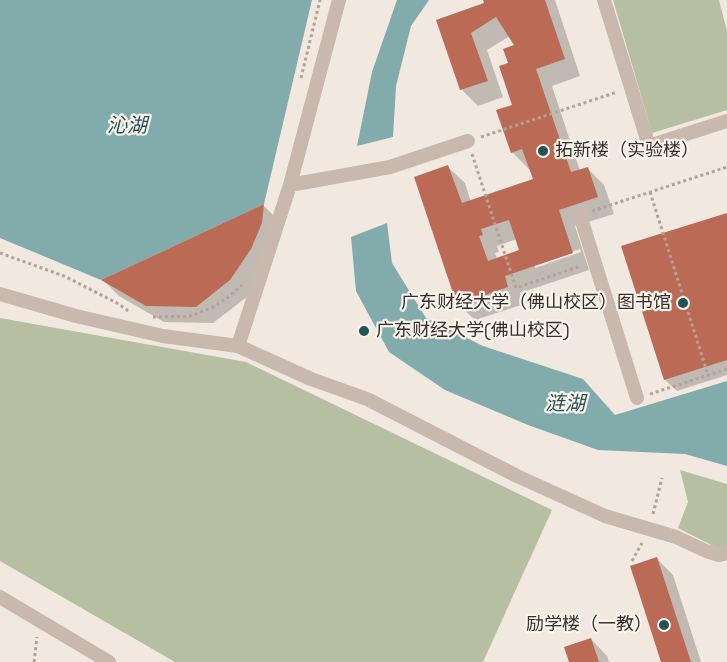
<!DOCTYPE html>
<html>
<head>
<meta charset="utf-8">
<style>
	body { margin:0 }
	canvas { display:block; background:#f1e8e0 }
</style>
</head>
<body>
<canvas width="727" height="662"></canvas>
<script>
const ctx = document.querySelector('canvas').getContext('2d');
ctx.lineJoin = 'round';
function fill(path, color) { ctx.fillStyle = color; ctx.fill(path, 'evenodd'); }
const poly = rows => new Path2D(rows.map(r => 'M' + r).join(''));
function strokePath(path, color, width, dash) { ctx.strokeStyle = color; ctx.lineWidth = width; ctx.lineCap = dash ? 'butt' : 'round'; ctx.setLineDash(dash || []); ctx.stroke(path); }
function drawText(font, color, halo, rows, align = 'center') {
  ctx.font = font + ' "Space Grotesk","Noto Sans SC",sans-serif'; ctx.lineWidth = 4.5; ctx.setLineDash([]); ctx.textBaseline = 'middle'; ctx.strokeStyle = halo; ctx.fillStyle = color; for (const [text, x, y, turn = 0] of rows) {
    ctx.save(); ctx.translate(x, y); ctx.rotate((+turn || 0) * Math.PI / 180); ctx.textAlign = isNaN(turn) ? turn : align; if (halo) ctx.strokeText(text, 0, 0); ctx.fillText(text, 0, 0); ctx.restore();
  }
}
fill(poly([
	[613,0,719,0,727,31,727,110,652,133],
	[0,318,246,362,552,510,483,662,175,662,0,561],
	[680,470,727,484,727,548,719,549,678,528,688,502]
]), '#b6bfa2');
fill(poly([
	[0,0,312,0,264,204,101,280,0,238],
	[397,0,429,0,411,26,396,86,393,137,357,146,372,72],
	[387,223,392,263,426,318,483,346,583,379,615,415,727,381,727,466,685,454,598,450,528,425,445,390,389,352,356,291,351,237]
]), '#82abab');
fill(poly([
	[485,0,555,0,580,76,552,86,580,171,587,168,604,185,614,214,575,226,589,270,520,293,524,304,475,320,458,304,448,167,465,183,471,202,535,180,531,168,529,169,512,152,517,46,510,36,487,50,503,97,478,106,461,89,438,21,486,4],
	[517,239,521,251,497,259,495,253,499,252,497,246],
	[580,249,581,252,535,268,535,265],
	[263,205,280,222,247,297,213,323,164,322,119,296,103,280],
	[727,214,727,375,677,391,665,380],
	[656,558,673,575,701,662,663,662],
	[591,639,607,656,609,662,570,662]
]), '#0003');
fill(poly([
	[483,0,545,0,565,59,536,69,571,172,588,167,598,197,559,210,573,253,505,276,508,287,457,305,414,177,448,165,462,203,533,179,522,149,511,153,496,110,512,105,499,66,508,63,503,49,514,45,496,17,471,33,488,81,460,90,436,20,484,3],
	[509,220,519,250,488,261,479,236,483,235,481,229],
	[264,204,262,223,251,249,230,280,196,307,146,306,101,280],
	[727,213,727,360,664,380,621,246],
	[657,557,691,662,661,662,637,587,630,566],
	[591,638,599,662,569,662,564,647]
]), '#ba6a55');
strokePath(poly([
	[301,78,320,0],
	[481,137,617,92],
	[472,154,516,288,581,266],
	[650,192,708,375],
	[592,211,727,167],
	[0,253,64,276,117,303,130,312],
	[153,317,191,316,213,307,230,296,242,285],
	[650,394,727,369],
	[653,514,662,478],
	[632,561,642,543],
	[34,662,37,637]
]), '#b4a297', 3, [3, 3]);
strokePath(poly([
	[339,0,290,185,238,346,311,379,367,399,517,476,605,516,676,537,706,551,719,555,727,553],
	[604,0,649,146,727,121],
	[290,185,390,167,468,141],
	[580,215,637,398],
	[0,294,76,316,163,336,238,346],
	[0,597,109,662]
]), '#c8b8ad', 14);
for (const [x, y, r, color] of [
	[543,151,6,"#255355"],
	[683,303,6,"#255355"],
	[364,331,6,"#255355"],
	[664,625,6,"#255355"]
]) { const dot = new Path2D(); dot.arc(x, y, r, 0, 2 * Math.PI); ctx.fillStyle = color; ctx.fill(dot); strokePath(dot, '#f9f3ec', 2); }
drawText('18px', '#372e2b', '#f9f3ec', [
	["拓新楼（实验楼）",555,151],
	["广东财经大学（佛山校区）图书馆",671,303,"right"],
	["广东财经大学(佛山校区)",376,331],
	["励学楼（一教）",652,625,"right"]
], 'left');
drawText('italic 20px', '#255355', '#f9f3ec', [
	["沁湖",127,127],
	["涟湖",565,405]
]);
</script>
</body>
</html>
